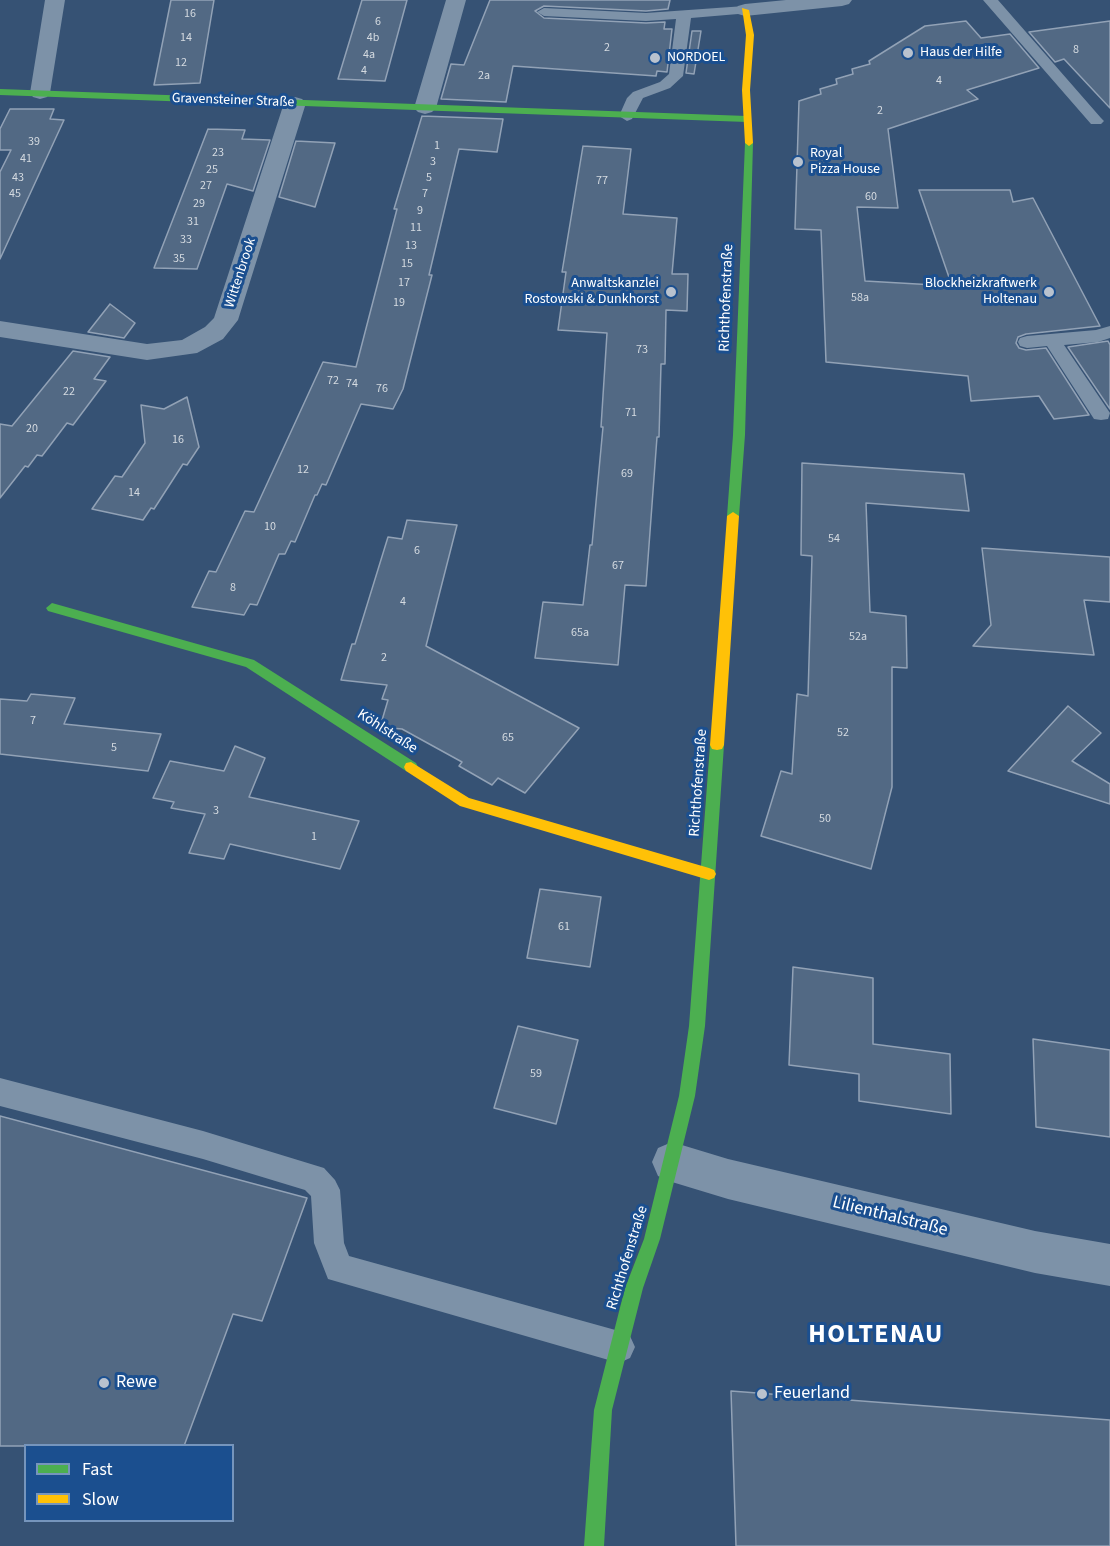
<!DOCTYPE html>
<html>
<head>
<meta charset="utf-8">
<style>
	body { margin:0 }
	#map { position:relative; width:1110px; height:1546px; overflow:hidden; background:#365274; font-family:"Source Sans 3",sans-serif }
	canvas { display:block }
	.legend { position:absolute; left:24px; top:1444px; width:210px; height:78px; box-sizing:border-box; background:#1b4f8f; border:2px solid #7695bc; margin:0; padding:8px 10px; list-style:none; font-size:18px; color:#fff }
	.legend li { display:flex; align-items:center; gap:12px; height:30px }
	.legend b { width:30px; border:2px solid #7695bc }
</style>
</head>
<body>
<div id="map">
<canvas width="1110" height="1546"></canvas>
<ul class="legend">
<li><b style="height:8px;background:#4caf50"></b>Fast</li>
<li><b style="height:8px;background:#ffc107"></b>Slow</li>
</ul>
</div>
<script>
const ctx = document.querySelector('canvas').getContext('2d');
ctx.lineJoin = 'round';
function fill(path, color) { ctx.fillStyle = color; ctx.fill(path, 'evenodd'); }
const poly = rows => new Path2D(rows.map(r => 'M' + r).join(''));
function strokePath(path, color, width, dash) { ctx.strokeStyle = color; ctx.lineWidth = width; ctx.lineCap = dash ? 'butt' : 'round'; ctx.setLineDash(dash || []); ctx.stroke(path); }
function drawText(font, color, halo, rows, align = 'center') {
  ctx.font = font + ' "Source Sans 3",sans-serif'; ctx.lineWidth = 6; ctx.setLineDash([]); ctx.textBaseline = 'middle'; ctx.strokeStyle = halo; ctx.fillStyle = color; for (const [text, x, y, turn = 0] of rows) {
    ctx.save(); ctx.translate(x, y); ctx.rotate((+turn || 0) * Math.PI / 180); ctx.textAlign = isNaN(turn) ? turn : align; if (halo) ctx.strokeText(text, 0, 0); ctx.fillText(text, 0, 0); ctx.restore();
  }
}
const building = poly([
	[171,0,214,0,200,83,154,85,171,0],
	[362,0,407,0,385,81,338,79,362,0],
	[490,0,670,0,668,9,646,11,544,6,535,11,544,18,646,23,665,22,664,29,672,29,667,72,657,71,656,76,513,66,506,102,441,99,451,64,464,65,490,0],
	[966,21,981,38,1010,34,1039,68,967,90,978,99,888,129,898,208,857,207,865,281,952,286,919,190,1010,190,1013,202,1033,198,1100,326,1026,334,1018,337,1016,343,1019,348,1026,350,1046,348,1089,415,1054,419,1039,396,971,401,968,376,826,362,821,230,795,229,799,101,821,94,820,89,837,84,836,79,853,74,852,69,870,64,869,61,925,26,966,21],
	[1110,21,1110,108,1064,59,1055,62,1029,32,1110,21],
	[692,31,701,31,694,74,686,73,692,31],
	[10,109,54,109,50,119,64,120,0,259,0,172,11,150,0,150,0,129,10,109],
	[422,116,503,119,497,152,459,149,429,275,432,275,403,389,393,409,361,404,326,485,322,484,317,495,315,495,295,542,291,541,285,554,279,554,257,605,250,604,244,615,192,607,209,571,216,572,245,511,254,512,323,362,356,367,397,209,394,209,422,116],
	[208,129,245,130,242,139,270,140,253,191,227,184,197,269,154,268,208,129],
	[296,141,335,143,315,207,279,197,296,141],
	[583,146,631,149,623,214,677,218,672,274,688,274,687,311,666,310,665,364,661,364,659,437,657,437,646,586,625,585,618,665,535,658,543,602,583,605,590,545,592,545,603,427,601,427,607,333,558,330,566,272,562,272,583,146],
	[110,304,135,323,124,338,88,332,110,304],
	[1108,341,1110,345,1110,409,1068,347,1108,341],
	[73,351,110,357,94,379,106,381,73,425,67,423,42,456,37,455,28,467,25,466,0,498,0,424,12,426,73,351],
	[187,397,199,447,187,465,183,464,154,509,151,508,143,520,92,509,115,476,122,477,145,443,141,405,164,409,187,397],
	[802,463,964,474,969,511,866,503,870,612,906,616,907,668,892,667,892,787,871,869,761,836,781,771,792,774,797,694,808,696,812,556,801,555,802,463],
	[407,520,457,525,426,646,579,728,525,793,498,778,492,785,459,766,462,762,402,729,380,727,388,700,382,699,387,685,341,680,352,644,355,644,388,537,402,539,407,520],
	[982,548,1110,557,1110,602,1084,600,1094,655,973,646,991,625,982,548],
	[31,694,75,698,64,724,161,734,148,771,0,754,0,699,27,701,31,694],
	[1068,706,1101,733,1072,761,1110,784,1110,804,1008,771,1068,706],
	[235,746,265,758,249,797,359,821,340,869,230,844,224,859,189,853,205,814,171,808,174,802,153,798,170,761,224,771,235,746],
	[540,889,601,897,590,967,527,958,540,889],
	[793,967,873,978,873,1044,950,1054,951,1114,859,1101,859,1074,789,1065,793,967],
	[518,1026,578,1040,556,1124,494,1108,518,1026],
	[1033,1039,1110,1050,1110,1137,1036,1127,1033,1039],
	[0,1116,307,1198,262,1321,233,1314,184,1446,0,1446,0,1116],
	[731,1391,1110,1420,1110,1546,736,1546,731,1391]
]);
fill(building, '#526984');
strokePath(building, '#92a2b6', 1.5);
fill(poly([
	[983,0,998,0,1101,118,1104,121,1101,124,1091,124,983,0],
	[745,6,752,10,750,13,691,18,683,76,670,88,643,98,632,119,627,121,619,116,627,98,633,92,660,82,669,74,676,19,646,21,544,16,537,12,544,8,646,13,745,6],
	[1110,326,1110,338,1098,342,1064,345,1110,413,1108,419,1101,420,1094,419,1047,346,1027,348,1020,346,1018,342,1020,338,1027,336,1096,330,1110,326],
	[0,1078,203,1131,324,1168,335,1180,340,1190,344,1243,349,1256,619,1331,630,1336,635,1347,630,1358,619,1363,328,1279,314,1243,311,1196,305,1190,203,1159,0,1106,0,1078]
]), '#7d92a8');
fill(poly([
	[45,0,65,0,50,93,47,97,40,99,33,97,30,93,45,0],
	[446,0,466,0,436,108,432,112,425,114,418,112,414,108,446,0],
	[786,0,852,0,849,4,842,6,745,16,738,14,735,10,738,6,745,4,786,0],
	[295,97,302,99,306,103,238,320,223,339,197,353,147,360,0,337,0,321,147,344,182,340,205,327,214,318,284,103,288,99,295,97],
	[672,1142,728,1159,1035,1231,1110,1244,1110,1286,1035,1273,728,1199,672,1182,658,1176,652,1162,658,1148,672,1142]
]), '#7d92a8');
fill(poly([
	[0,89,747,116,751,119,747,122,0,95,0,89],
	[749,140,753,143,745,435,739,516,733,520,727,516,733,435,745,143,749,140],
	[52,603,254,660,416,763,418,767,416,771,411,772,406,771,246,667,48,611,46,608,52,603],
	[717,740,722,741,724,745,705,1026,695,1096,660,1239,643,1288,612,1410,604,1546,584,1546,594,1410,625,1288,644,1239,679,1096,689,1026,710,745,712,741,717,740]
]), '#4caf50');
fill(poly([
	[742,8,749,10,754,35,750,90,753,143,749,146,745,143,742,90,746,35,742,8],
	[733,512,739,516,724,745,722,749,717,750,712,749,710,745,727,516,733,512],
	[411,762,469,798,709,868,714,870,716,874,714,878,709,880,460,806,406,771,404,767,406,763,411,762]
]), '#ffc107');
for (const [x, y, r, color] of [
	[908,53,6,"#b9c2ce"],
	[655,58,6,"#b9c2ce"],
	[798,162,6,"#b9c2ce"],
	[671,292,6,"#b9c2ce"],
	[1049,292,6,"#b9c2ce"],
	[104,1383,6,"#b9c2ce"],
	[762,1394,6,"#b9c2ce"]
]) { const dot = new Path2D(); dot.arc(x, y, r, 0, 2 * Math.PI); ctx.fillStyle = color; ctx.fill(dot); strokePath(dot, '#1b4f8f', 2); }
drawText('12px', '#d4dae0', null, [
	["16",190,14],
	["6",378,22],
	["14",186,38],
	["4b",373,38],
	["2",607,48],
	["8",1076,50],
	["4a",369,55],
	["12",181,63],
	["4",364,71],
	["2a",484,76],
	["4",939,81],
	["2",880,111],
	["39",34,142],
	["1",437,146],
	["23",218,153],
	["41",26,159],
	["3",433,162],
	["25",212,170],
	["43",18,178],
	["5",429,178],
	["77",602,181],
	["27",206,186],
	["45",15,194],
	["7",425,194],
	["60",871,197],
	["29",199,204],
	["9",420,211],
	["31",193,222],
	["11",416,228],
	["33",186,240],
	["13",411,246],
	["35",179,259],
	["15",407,264],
	["17",404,283],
	["58a",860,298],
	["19",399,303],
	["73",642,350],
	["72",333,381],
	["74",352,384],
	["76",382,389],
	["22",69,392],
	["71",631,413],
	["20",32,429],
	["16",178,440],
	["12",303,470],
	["69",627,474],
	["14",134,493],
	["10",270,527],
	["54",834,539],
	["6",417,551],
	["67",618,566],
	["8",233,588],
	["4",403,602],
	["65a",580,633],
	["52a",858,637],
	["2",384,658],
	["7",33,721],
	["52",843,733],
	["65",508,738],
	["5",114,748],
	["3",216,811],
	["50",825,819],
	["1",314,837],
	["61",564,927],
	["59",536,1074]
]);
drawText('14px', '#fff', '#1b4f8f', [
	["Haus der Hilfe",920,53],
	["NORDOEL",667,58],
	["Royal",810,154],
	["Pizza House",810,170],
	["Anwaltskanzlei",659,284,"right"],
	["Rostowski & Dunkhorst",659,300,"right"],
	["Blockheizkraftwerk",1037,284,"right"],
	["Holtenau",1037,300,"right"]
], 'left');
drawText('14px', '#fff', '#1b4f8f', [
	["Gravensteiner Straße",233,101,2],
	["Wittenbrook",241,273,-72]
]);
drawText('15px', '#fff', '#1b4f8f', [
	["Richthofenstraße",727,298,-88],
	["Köhlstraße",387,732,33],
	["Richthofenstraße",699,783,-86],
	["Richthofenstraße",628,1258,-73]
]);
drawText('18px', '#fff', '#1b4f8f', [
	["Lilienthalstraße",890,1217,14]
]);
drawText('18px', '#fff', '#1b4f8f', [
	["Rewe",116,1383],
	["Feuerland",774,1394]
], 'left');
ctx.letterSpacing = '1.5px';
drawText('bold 26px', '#fff', '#1b4f8f', [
	["HOLTENAU",876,1336]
]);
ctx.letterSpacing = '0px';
</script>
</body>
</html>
